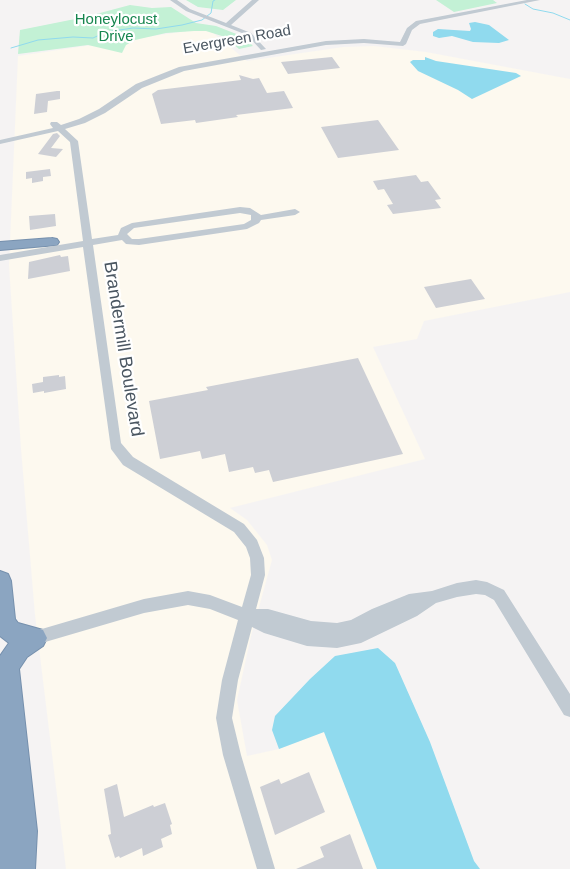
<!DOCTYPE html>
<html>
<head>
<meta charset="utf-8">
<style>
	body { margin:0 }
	canvas { display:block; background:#f5f3f3 }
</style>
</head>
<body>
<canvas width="570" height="869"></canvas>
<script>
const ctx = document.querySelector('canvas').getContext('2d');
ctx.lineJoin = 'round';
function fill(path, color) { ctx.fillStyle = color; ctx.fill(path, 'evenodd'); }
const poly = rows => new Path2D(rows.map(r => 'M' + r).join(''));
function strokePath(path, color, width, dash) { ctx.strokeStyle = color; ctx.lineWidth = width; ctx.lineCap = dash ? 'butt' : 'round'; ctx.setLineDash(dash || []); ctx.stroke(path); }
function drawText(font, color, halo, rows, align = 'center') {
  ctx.font = font + ' Arial,sans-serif'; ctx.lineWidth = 4.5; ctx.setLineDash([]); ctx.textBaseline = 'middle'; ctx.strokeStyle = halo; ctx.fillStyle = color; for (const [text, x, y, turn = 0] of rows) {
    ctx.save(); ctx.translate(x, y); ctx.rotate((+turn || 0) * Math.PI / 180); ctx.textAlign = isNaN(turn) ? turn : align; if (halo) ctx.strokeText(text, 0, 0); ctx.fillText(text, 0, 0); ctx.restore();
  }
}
fill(poly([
	[207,28,247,61,343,47,374,46,426,52,570,79,570,292,424,321,417,339,373,347,425,459,230,508,247,520,267,545,272,560,251,636,237,700,247,756,279,749,324,732,377,869,66,869,35,615,21,449,9,265,18,56]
]), '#fdf9ef');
fill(poly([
	[186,0,236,0,223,10,198,7],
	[436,0,493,0,497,3,454,12],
	[130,5,152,8,171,7,196,23,216,26,244,37,253,46,239,49,225,37,206,31,194,31,166,33,135,40,126,45,122,53,88,45,18,54,20,30,85,17]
]), '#c3f1d5');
fill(poly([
	[475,22,489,25,509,40,499,43,473,42,452,36,439,38,433,36,433,32,438,29,470,31,471,29,469,23],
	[425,57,436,61,516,73,521,76,472,99,458,90,418,71,410,62,413,60,425,60],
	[378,648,395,663,430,742,474,861,480,869,377,869,324,732,279,749,272,730,275,716,310,679,335,656]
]), '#90daee');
strokePath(poly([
	[525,4,533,9,553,13,570,20],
	[11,48,38,40,73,37,93,38,106,32,133,28,156,29,182,25,202,20,211,13,213,1,215,0]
]), '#90daee', 1);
fill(poly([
	[332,57,340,68,288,74,281,62],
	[239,75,253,79,259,78,267,93,284,91,293,108,236,115,238,117,196,123,195,120,161,124,152,94,158,90,241,80],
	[57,91,60,91,60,99,48,101,47,112,34,114,36,94],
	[378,120,399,150,338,158,321,127],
	[57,133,60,136,51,148,63,149,56,157,38,154,53,134],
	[50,169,51,176,43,177,43,181,32,183,32,178,26,179,26,172],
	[416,175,421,182,428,181,441,199,435,200,441,208,393,214,387,205,393,204,384,189,378,190,373,181],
	[55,214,56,226,30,230,29,216],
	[60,255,61,257,68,256,70,271,28,279,29,262],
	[471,279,485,299,436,308,424,287],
	[358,358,403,454,273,482,269,470,255,473,253,467,229,472,225,454,202,459,200,451,160,459,149,401,208,390,206,387],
	[59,375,59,377,65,376,66,389,44,393,44,391,33,393,32,384,43,382,43,377],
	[309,772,325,812,275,835,260,787,279,779,281,784],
	[117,784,124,817,153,805,154,807,165,803,172,824,170,825,172,834,161,839,163,847,143,856,142,848,120,858,119,856,115,858,108,835,111,834,110,825,104,789],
	[350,834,363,869,296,869,324,857,320,847]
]), '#cdcfd5');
const highway = poly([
	[52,238,57,239,59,242,57,245,0,250,0,242,52,238],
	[0,571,8,574,11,581,15,619,18,623,43,630,47,638,43,646,27,657,19,669,37,831,35,869,0,869,0,656,9,643,0,636,0,571]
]);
strokePath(highway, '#7690ad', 2);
fill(poly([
	[170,0,177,0,190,9,226,23,252,0,259,0,231,25,251,33,266,49,261,50,247,35,186,11,170,0],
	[527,0,540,0,420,24,412,30,406,44,403,46,364,43,326,45,184,71,142,88,105,113,85,123,65,129,78,141,92,239,118,235,121,228,132,223,240,207,250,208,261,215,295,209,300,212,295,215,261,220,259,223,247,229,139,245,126,244,122,240,93,245,121,443,133,457,244,524,257,540,264,558,265,575,256,609,268,609,311,621,337,623,351,620,372,609,409,594,432,591,457,583,476,580,487,582,504,590,570,694,570,717,564,715,494,600,485,595,476,594,457,597,436,603,417,616,361,643,337,648,307,646,264,633,252,627,238,680,232,718,241,755,275,869,257,869,223,755,216,718,222,680,238,620,210,609,188,605,144,613,35,645,30,643,27,638,30,633,35,631,144,599,188,591,210,595,242,607,251,575,250,558,246,547,234,532,123,465,111,449,83,247,0,261,0,255,83,241,70,142,58,131,0,144,0,140,53,128,50,124,51,122,57,122,61,125,79,119,99,109,136,84,179,67,326,41,364,39,400,42,407,28,416,21,527,0],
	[240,213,251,215,251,220,244,224,139,239,132,239,127,234,134,228,240,213]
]), '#c1cad2');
fill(highway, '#8ba5c1');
drawText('15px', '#17864f', '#fff', [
	["Honeylocust",116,20],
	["Drive",116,37]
]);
drawText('15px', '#4a5661', '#fff', [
	["Evergreen Road",237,40,-10]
]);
drawText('18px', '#4a5661', '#fff', [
	["Brandermill Boulevard",123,349,81]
]);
</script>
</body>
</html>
